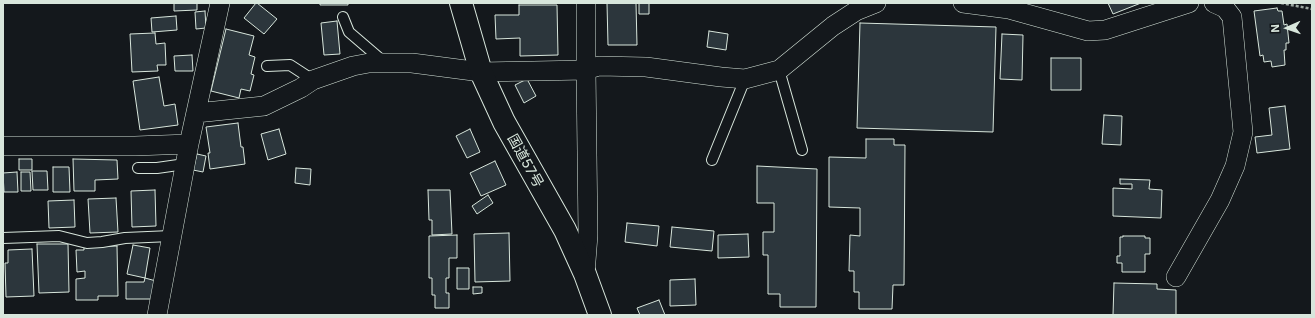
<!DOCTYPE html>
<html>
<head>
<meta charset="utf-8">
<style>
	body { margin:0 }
	#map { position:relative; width:1315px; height:318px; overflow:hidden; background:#14181c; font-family:Inter,sans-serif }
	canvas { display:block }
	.frame { position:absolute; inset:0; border:4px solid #d8e6dc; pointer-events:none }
	.north { position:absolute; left:1267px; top:8px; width:40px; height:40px; -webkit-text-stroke:3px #14181c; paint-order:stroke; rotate:268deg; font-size:11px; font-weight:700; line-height:16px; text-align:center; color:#d8e6dc }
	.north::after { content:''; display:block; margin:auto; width:14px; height:18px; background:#d8e6dc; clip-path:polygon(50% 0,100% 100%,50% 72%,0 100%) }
</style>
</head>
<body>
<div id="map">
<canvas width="1315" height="318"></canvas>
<div class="frame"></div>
<div class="north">N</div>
</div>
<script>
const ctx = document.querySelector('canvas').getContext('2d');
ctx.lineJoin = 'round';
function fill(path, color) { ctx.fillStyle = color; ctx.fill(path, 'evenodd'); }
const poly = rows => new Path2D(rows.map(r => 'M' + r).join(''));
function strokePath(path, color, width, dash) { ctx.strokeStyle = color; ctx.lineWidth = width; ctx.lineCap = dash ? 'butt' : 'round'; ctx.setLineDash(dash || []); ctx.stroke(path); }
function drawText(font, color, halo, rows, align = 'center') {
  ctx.font = font + ' Inter,"Noto Sans JP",sans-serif'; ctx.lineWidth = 3; ctx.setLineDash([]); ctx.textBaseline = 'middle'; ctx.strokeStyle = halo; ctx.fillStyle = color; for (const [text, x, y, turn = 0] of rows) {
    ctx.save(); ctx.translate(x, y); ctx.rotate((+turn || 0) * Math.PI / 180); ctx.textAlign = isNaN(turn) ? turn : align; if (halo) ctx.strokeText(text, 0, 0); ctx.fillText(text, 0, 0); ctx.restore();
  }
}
const building = poly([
	[174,3,197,3,197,10,174,11,174,3],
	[256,3,257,3,277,19,264,34,244,18,256,3],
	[320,3,348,3,348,5,320,5,320,3],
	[607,3,636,3,637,45,608,45,607,3],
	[639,3,649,3,649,14,639,14,639,3],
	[1108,3,1141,3,1113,14,1108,3],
	[519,5,557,5,558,55,520,56,520,38,496,39,495,15,519,15,519,5],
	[1277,8,1278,11,1282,11,1284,25,1287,24,1289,43,1286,43,1286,50,1284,50,1285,65,1272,67,1271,61,1264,62,1263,55,1260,56,1254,11,1277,8],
	[205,11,206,28,196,29,195,12,205,11],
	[176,16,177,30,152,32,151,18,176,16],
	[337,21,340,54,324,55,321,23,337,21],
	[860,23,996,27,993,132,857,128,860,23],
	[226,29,254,36,249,55,255,57,251,74,254,75,250,91,241,89,239,98,211,91,226,29],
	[709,31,728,34,726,50,707,47,709,31],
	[155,33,156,44,165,43,166,65,157,65,158,71,132,72,130,34,155,33],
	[1002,34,1023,35,1022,80,1000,79,1002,34],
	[192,55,193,71,175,71,174,56,192,55],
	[1051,58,1081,58,1081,90,1051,90,1051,58],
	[159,77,164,106,175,104,178,125,140,130,133,81,159,77],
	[527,79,536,96,524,103,515,85,527,79],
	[1285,106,1290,149,1257,153,1255,137,1272,135,1269,108,1285,106],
	[1104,115,1122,116,1121,145,1102,144,1104,115],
	[238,123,241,147,243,147,245,164,210,169,208,153,210,153,206,127,238,123],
	[279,129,286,154,268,160,261,134,279,129],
	[470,129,480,152,467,158,456,136,470,129],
	[866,139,894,139,894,145,905,145,904,285,893,285,892,309,859,309,859,292,854,292,854,271,849,271,850,235,860,236,860,208,829,207,829,157,866,158,866,139],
	[197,154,206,156,203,172,193,170,197,154],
	[19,159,32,159,32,170,19,170,19,159],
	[73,159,117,160,118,179,95,180,95,191,74,191,73,159],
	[495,161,506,185,481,196,470,173,495,161],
	[757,166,817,169,816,307,780,307,780,294,768,294,768,255,763,255,763,232,774,232,774,203,757,203,757,166],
	[53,167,69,167,70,192,53,192,53,167],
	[296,168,311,169,310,185,295,183,296,168],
	[32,171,47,171,48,190,33,190,32,171],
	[17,172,18,192,4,192,3,173,17,172],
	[21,172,30,172,31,191,21,191,21,172],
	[1120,179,1150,180,1149,189,1162,190,1161,218,1113,216,1113,188,1132,189,1132,184,1120,184,1120,179],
	[155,190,156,226,132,227,131,191,155,190],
	[428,190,450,190,452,234,432,235,432,220,429,220,428,190],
	[488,195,493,203,477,214,472,206,488,195],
	[116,198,118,232,90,233,88,199,116,198],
	[74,200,75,227,49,228,48,201,74,200],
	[627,223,659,226,657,246,625,242,627,223],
	[672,227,714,231,712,251,670,247,672,227],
	[509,233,510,281,475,282,474,234,509,233],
	[748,234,749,257,718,258,718,235,748,234],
	[457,235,457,258,449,258,449,278,446,278,446,293,449,293,449,308,435,308,435,295,432,295,432,278,429,278,429,236,457,235],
	[1123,236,1145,236,1145,238,1150,238,1150,254,1145,254,1145,272,1122,272,1122,263,1117,263,1117,256,1120,256,1120,237,1123,237,1123,236],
	[37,244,68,244,69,292,39,293,37,244],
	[133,245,150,248,145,278,127,274,133,245],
	[117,246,118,296,98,296,98,300,76,300,76,279,85,278,85,271,77,272,76,250,84,250,84,247,117,246],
	[32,249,34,296,6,297,5,263,8,263,8,250,32,249],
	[457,268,469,268,469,289,457,289,457,268],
	[145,278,156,281,152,299,126,299,126,282,144,282,145,278],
	[695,279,696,305,670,306,670,280,695,279],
	[1114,283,1157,284,1157,289,1176,290,1176,315,1113,315,1114,283],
	[473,287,482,287,482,293,473,294,473,287],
	[659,300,665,315,640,315,637,308,659,300]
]);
fill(building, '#2c363c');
strokePath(building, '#d8e6dc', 1);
const service = poly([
	[343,17,349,32,384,62],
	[267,66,290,65,313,80],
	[779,70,802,150],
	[712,160,745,79],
	[138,168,157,168,185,164],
	[3,238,59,236,87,243,102,242,125,238,171,236]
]);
const minor = poly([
	[963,3,1009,9,1088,31,1105,30,1189,3],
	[196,113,264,106,301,88,313,80,353,66,369,63,412,63,481,72,586,70,599,66,646,67,721,77,745,79,779,70,833,26,856,11,876,3],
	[3,146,135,146,189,144],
	[585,274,588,235,586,70,586,3],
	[1176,277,1220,200,1235,166,1243,132,1232,17,1225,8,1214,3],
	[157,315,189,144,220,3]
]);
const trunk = poly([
	[461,3,481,72,504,122,565,230,585,274,600,315]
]);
strokePath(service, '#d8e6dc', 12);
strokePath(minor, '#d8e6dc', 20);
strokePath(trunk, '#d8e6dc', 24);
strokePath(poly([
	[1281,3,1312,9]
]), '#9da8a2', 2.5, [3, 2]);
strokePath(service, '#14181c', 10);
strokePath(minor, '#14181c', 19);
strokePath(trunk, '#14181c', 22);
drawText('14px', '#d8e6dc', '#14181c', [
	["国道57号",525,161,61]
]);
</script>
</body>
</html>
